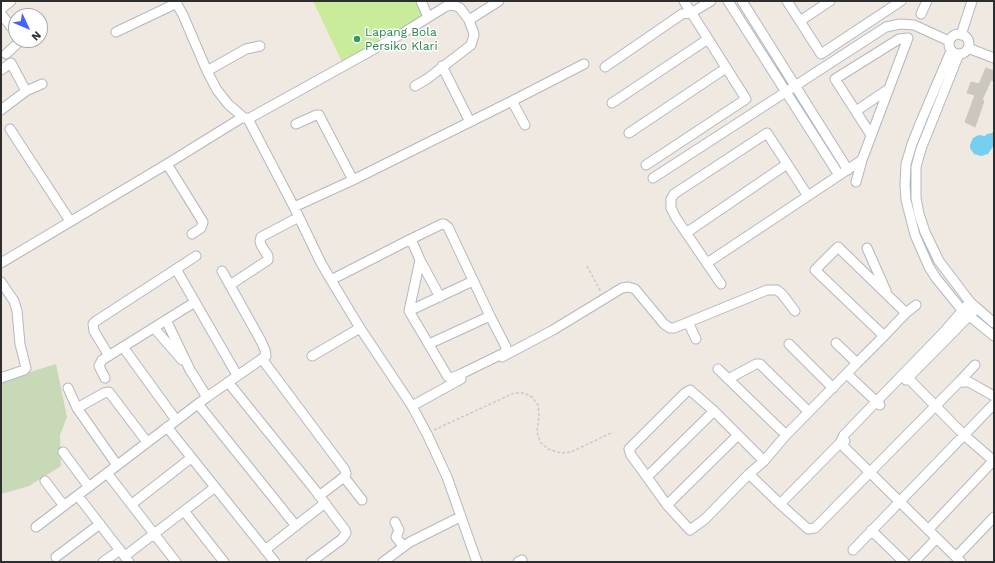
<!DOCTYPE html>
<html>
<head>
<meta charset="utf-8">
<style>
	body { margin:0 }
	#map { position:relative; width:995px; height:563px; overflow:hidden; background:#efe9e1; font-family:"Work Sans",sans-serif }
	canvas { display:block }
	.frame { position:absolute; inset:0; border:2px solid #2e2e2e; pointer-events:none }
	.north { position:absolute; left:8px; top:8px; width:40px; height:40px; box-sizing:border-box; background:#fff; border:1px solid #ababab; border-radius:50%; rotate:134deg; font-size:11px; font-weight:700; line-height:16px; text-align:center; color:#2e2e2e }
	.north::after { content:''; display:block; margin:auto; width:14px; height:18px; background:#4264fb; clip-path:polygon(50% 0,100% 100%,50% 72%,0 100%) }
</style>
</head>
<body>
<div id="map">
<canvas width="995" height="563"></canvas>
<div class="frame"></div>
<div class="north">N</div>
</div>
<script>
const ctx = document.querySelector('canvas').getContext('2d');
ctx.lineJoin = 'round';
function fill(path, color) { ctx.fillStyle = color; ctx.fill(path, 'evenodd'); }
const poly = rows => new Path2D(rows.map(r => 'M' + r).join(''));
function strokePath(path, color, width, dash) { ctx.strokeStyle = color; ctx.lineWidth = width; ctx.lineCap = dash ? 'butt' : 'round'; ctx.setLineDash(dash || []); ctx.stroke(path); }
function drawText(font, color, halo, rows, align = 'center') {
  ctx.font = font + ' "Work Sans",sans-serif'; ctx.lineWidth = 3; ctx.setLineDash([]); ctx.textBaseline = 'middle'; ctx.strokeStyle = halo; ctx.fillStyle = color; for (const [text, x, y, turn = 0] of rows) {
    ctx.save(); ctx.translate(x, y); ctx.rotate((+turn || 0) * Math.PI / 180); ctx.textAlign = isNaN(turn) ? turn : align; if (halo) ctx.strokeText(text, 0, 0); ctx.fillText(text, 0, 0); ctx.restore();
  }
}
fill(poly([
	[56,364,67,417,60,435,61,466,29,486,1,494,1,381]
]), '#c8d9b8');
fill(poly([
	[313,1,418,1,426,17,342,62]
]), '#c9ec9a');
fill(poly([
	[994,131,994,145,988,154,981,156,974,154,970,148,970,145,973,138,979,135,985,136,987,134,992,133]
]), '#75cff0');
const building = poly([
	[986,68,994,71,994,81,991,80,982,100,984,101,975,127,965,122,975,95,967,93,971,82,979,84,986,68]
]);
fill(building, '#cbc7bf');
strokePath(building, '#cbc5ba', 1);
const street = poly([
	[175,1,183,15,207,71,217,90,228,104,243,117,248,119,294,207,321,263,331,280,360,328,412,406,427,434,447,477,477,562],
	[421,1,428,17],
	[728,1,839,175],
	[742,1,848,170],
	[787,1,821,54,901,1],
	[1,9,11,1],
	[1,14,16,33],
	[921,14,927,1],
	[469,20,499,1],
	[800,21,830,1],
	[116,32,177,3],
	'949 44a10 10 0 1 1 20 0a10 10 0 1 1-20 0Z',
	[961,35,972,1],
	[968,48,994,58],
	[951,51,922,119,912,144,906,164,905,185,906,200,915,235,929,267,936,278,962,310,994,336],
	[6,54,18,43,19,40],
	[959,54,921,149,916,167,916,198,919,214,925,232,939,261,970,302,994,323],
	[442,66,470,122],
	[605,67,682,14,691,13,711,1],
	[1,70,11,63,26,91],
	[207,71,246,49,260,46],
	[512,101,584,64],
	[612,103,708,39],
	[1,110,26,91,42,84],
	[856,111,887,90],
	[248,119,403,33,445,7,450,5,456,6,460,8,469,20,473,31,474,35,471,45,427,79,415,86],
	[296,124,316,115,319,115,353,180],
	[10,129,70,221],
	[629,133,726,68],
	[167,164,203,222,201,228,192,234],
	[646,165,746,99,684,1],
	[653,178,886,27,900,24,914,25,949,41],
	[856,182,862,160],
	[294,207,353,180,512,101,525,125],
	[686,233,787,164],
	[867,248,886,291],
	[420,260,440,297],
	[1,263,167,164,243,117],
	[707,263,862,160,908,38,899,39,835,79,871,135],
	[176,269,237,375],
	[331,280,411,239,442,224,444,224,448,227,490,316,506,347,506,352,461,374,451,378,448,377,409,311,420,260,411,239],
	[1,282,14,301,17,311,20,344,26,368,24,370,1,378],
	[721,284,676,218,671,208,671,199,674,194,767,133,808,196],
	[230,285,268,260,268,256,261,245,260,241,261,237,299,217],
	[970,302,943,333,844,435,840,443,780,504,808,529,815,528,959,382,969,382,994,396],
	[409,311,473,281],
	[906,313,916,305],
	[166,320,190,370,207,397],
	[688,322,696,339],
	[154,328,182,360],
	[429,344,490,316],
	[789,344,833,388],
	[123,347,176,420],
	[109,356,94,331,93,324,96,321,196,256],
	[312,356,360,328],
	[502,357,553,330,622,288,628,287,635,289,664,324,670,328,674,328,767,290,777,290,782,294,795,311],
	[262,359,345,470,346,474,344,477,319,496],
	[857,363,884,336,906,313,838,247,815,270,884,336],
	[718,369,786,435],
	[847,374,880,405],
	[105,378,99,366,102,360,195,302],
	[908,378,964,435,994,461],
	[728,379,756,364,760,364,809,412],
	[906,380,977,308],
	[228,382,315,490,345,530,346,533,342,539,311,562],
	[959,382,975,365],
	[68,388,77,408,117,465],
	[198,404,296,526],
	[412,406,461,379],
	[77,408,104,393,109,392,147,442],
	[167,427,275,562],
	[845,441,840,443,961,562],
	[63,452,89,487],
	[764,461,714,411,690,390,685,393,629,449,631,455,647,477,667,505,690,530,705,519,749,474,764,461,786,435,857,363,836,343],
	[107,473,176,562],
	[749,474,780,504],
	[344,477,362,500],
	[647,477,714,411],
	[45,481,64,506],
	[78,496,129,562],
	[132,504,191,458],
	[667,505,738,435],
	[184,511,224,562],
	[395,522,399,530,396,537,403,546],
	[36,527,207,397,266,356,265,350,261,341,222,271],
	[871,530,904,562],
	[928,530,994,460],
	[265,550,325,503],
	[853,550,994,404],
	[125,556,214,488],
	[56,557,100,524],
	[956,557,994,517],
	[103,562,120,550],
	[383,562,410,542,460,517],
	[518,562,522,560],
	[914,562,937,538]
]);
strokePath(street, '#b4b7c1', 11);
strokePath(poly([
	[587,266,601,292],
	[434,430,514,393,524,393,532,397,538,405,539,415,537,432,540,442,548,449,561,453,571,452,613,432]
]), '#c9c9c9', 1.5, [3, 2]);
strokePath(street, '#fff', 9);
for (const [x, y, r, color] of [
	[357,39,4,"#2e9e5b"]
]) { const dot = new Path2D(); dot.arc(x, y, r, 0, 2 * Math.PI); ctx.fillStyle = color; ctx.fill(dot); strokePath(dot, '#fff', 1.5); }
drawText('12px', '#27864d', '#fff', [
	["Lapang Bola",365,32],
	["Persiko Klari",365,46]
], 'left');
</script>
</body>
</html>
